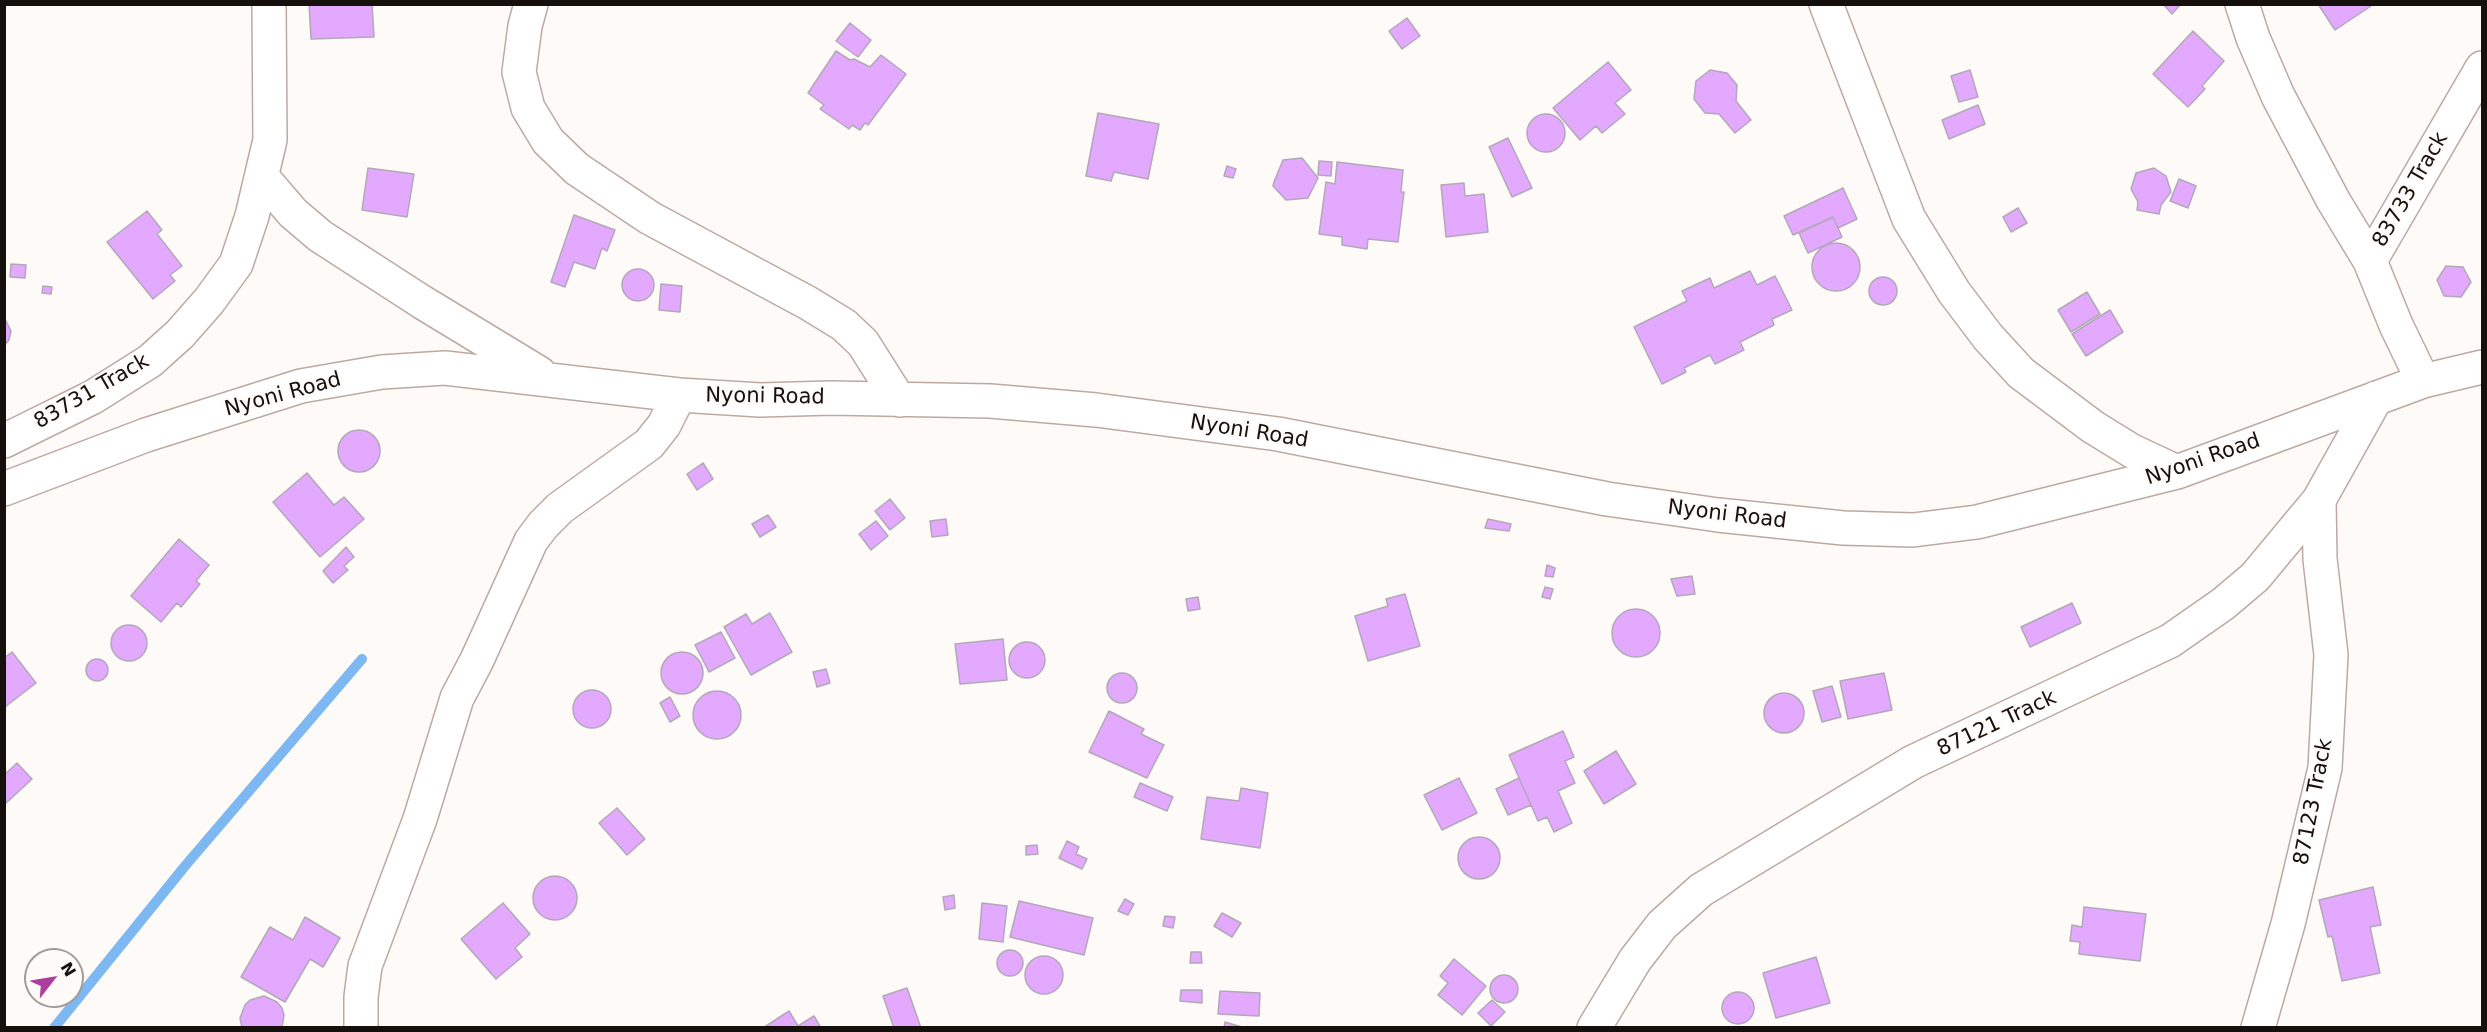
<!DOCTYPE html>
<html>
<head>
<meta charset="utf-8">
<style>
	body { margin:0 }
	#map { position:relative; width:2487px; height:1032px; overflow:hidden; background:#fefaf8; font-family:"DejaVu Sans",sans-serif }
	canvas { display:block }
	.frame { position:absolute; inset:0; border:6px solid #16100d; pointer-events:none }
	.north { position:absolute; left:24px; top:948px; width:60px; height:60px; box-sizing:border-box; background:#fefaf8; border:2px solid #a19c9a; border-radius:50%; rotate:59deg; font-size:16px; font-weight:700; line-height:24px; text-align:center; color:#16100d }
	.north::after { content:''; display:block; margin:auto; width:21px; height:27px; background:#ac3e9d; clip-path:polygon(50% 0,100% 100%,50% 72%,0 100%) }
</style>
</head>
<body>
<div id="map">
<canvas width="2487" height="1032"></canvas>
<div class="frame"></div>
<div class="north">N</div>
</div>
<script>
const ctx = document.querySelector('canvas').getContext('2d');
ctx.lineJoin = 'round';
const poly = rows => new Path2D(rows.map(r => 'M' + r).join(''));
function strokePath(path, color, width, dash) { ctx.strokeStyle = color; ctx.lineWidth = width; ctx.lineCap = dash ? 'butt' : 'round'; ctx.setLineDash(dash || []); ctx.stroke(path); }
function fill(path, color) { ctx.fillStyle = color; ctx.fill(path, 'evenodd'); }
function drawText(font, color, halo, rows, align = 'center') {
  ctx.font = font + ' "DejaVu Sans",sans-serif'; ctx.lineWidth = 4.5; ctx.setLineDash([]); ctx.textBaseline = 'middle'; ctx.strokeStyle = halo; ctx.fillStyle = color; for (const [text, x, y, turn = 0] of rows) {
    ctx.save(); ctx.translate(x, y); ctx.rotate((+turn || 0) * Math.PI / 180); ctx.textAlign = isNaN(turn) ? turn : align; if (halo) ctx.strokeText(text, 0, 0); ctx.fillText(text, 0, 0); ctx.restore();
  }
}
strokePath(poly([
	[54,1028,185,866,362,659]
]), '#7db8f2', 10);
const building = poly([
	[309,4,372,4,374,37,311,39,309,4],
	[2163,4,2181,4,2172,14,2163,4],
	[2318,4,2374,4,2335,30,2318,4],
	[1407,18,1420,36,1402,49,1389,31,1407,18],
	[850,23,871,40,858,57,836,41,850,23],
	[2193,31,2224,61,2202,86,2205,89,2188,107,2153,74,2193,31],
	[836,51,850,60,854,59,870,67,881,55,906,74,868,125,865,123,860,130,852,125,849,129,820,109,824,105,808,93,836,51],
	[1608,62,1631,90,1615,103,1625,114,1602,133,1596,126,1580,140,1553,108,1608,62],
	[1710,70,1727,73,1737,85,1736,101,1751,120,1735,133,1719,114,1705,113,1694,99,1696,81,1710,70],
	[1970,70,1978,97,1959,102,1951,76,1970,70],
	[1978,105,1985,124,1949,139,1942,120,1978,105],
	[1098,113,1159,124,1148,179,1114,172,1111,181,1086,176,1098,113],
	'1527 133a19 19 0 1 1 38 0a19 19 0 1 1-38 0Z',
	[1508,138,1532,188,1512,197,1489,147,1508,138],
	[1302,158,1318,178,1308,198,1286,200,1273,186,1274,182,1283,160,1302,158],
	[1319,161,1332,162,1331,176,1318,175,1319,161],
	[1337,162,1403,170,1401,192,1404,192,1398,242,1368,239,1367,249,1342,245,1342,237,1319,234,1326,182,1335,184,1337,162],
	[1227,166,1236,169,1233,178,1224,176,1227,166],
	[368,168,414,174,407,217,362,210,368,168],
	[2154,168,2166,176,2171,192,2161,205,2159,214,2137,210,2138,202,2131,189,2136,173,2154,168],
	[2179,179,2196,186,2188,208,2170,201,2179,179],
	[1464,183,1465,196,1484,194,1488,232,1446,237,1441,185,1464,183],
	[1843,188,1857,219,1838,228,1833,217,1793,235,1784,216,1843,188],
	[2018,208,2027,223,2011,232,2003,217,2018,208],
	[147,211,162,230,157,234,182,266,170,275,175,281,153,299,107,242,147,211],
	[574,215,615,230,607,251,602,248,595,269,574,262,565,287,551,282,574,215],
	[1833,217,1842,237,1808,253,1799,233,1833,217],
	'1812 267a24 24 0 1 1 48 0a24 24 0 1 1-48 0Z',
	[11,264,26,265,25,278,10,277,11,264],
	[2446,266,2463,267,2471,282,2461,297,2444,296,2437,280,2446,266],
	'622 285a16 16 0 1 1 32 0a16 16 0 1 1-32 0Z',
	[1750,271,1757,285,1775,276,1792,310,1772,319,1774,325,1740,342,1744,350,1715,364,1710,355,1684,368,1686,372,1662,384,1634,327,1687,301,1682,291,1710,278,1714,288,1750,271],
	'1869 291a14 14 0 1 1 28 0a14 14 0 1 1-28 0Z',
	[661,284,682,286,680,312,659,310,661,284],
	[43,286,52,287,51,294,42,293,43,286],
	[2087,292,2100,314,2071,332,2058,310,2087,292],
	[2110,310,2123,332,2086,356,2072,334,2110,310],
	[4,317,11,331,9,340,4,346,4,317],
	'338 451a21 21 0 1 1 42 0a21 21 0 1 1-42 0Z',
	[703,463,713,479,697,490,687,474,703,463],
	[307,473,334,505,344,497,364,519,320,557,273,502,307,473],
	[890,499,905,518,890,530,875,511,890,499],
	[768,515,776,527,760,537,752,524,768,515],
	[946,519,948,535,932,537,930,521,946,519],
	[1488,519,1511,524,1509,531,1485,528,1488,519],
	[876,521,888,536,871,550,859,534,876,521],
	[179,539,209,565,196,581,200,584,181,607,177,603,161,622,131,596,179,539],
	[346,547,354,557,344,566,348,570,333,583,323,571,346,547],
	[1547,565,1555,568,1553,577,1545,576,1547,565],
	[1692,576,1695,594,1677,596,1671,579,1692,576],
	[1545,587,1553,589,1550,599,1542,597,1545,587],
	[1405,594,1420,646,1368,661,1355,616,1388,606,1386,599,1405,594],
	[1198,597,1200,609,1188,611,1186,599,1198,597],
	[2072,603,2081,623,2030,647,2021,627,2072,603],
	'1612 633a24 24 0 1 1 48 0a24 24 0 1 1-48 0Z',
	[770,613,792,652,751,675,724,627,746,614,752,624,770,613],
	'111 643a18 18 0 1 1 36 0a18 18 0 1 1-36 0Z',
	[721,632,735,658,709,672,695,645,721,632],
	[1003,639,1007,680,960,684,955,644,1003,639],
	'1009 660a18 18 0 1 1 36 0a18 18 0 1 1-36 0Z',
	[12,652,36,683,5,707,4,658,12,652],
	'661 673a21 21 0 1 1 42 0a21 21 0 1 1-42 0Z',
	'86 670a11 11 0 1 1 22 0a11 11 0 1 1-22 0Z',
	[826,669,830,683,817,687,813,672,826,669],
	[1884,673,1892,710,1848,719,1840,681,1884,673],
	'1107 688a15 15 0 1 1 30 0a15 15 0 1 1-30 0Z',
	[1832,686,1841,717,1822,722,1813,691,1832,686],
	'573 709a19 19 0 1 1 38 0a19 19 0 1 1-38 0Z',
	'693 715a24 24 0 1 1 48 0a24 24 0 1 1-48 0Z',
	'1764 713a20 20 0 1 1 40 0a20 20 0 1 1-40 0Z',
	[670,697,680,716,670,722,660,703,670,697],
	[1109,711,1144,729,1141,734,1164,745,1147,778,1089,752,1109,711],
	[1563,731,1574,757,1565,761,1575,783,1558,791,1572,823,1554,832,1547,817,1538,821,1509,755,1563,731],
	[1616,751,1636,784,1604,804,1584,771,1616,751],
	[17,763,32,779,4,805,4,775,17,763],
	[1459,778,1477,813,1442,830,1424,795,1459,778],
	[1519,778,1531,805,1508,815,1496,789,1519,778],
	[1140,783,1173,797,1167,811,1134,797,1140,783],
	[1241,788,1268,793,1260,848,1201,839,1207,797,1239,801,1241,788],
	[617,808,645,839,627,855,599,823,617,808],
	'1458 858a21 21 0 1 1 42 0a21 21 0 1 1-42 0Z',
	[1067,841,1079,847,1076,854,1087,859,1082,869,1059,858,1067,841],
	[1037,845,1038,854,1026,855,1026,846,1037,845],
	'533 898a22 22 0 1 1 44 0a22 22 0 1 1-44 0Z',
	[2373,887,2381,925,2370,927,2380,973,2342,981,2332,936,2328,937,2319,900,2373,887],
	[954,895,955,908,945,910,943,897,954,895],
	[1125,899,1134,904,1128,915,1118,911,1125,899],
	[1019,901,1093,918,1084,955,1010,937,1019,901],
	[503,903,530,934,515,948,522,957,496,979,461,939,503,903],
	[982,903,1007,906,1003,942,979,939,982,903],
	[2084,907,2146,914,2140,961,2079,954,2080,942,2070,941,2072,925,2082,927,2084,907],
	[1222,913,1241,923,1232,937,1214,926,1222,913],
	[1165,916,1175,917,1173,928,1163,926,1165,916],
	[305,917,340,938,323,967,310,959,285,1002,241,977,270,927,293,940,305,917],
	'997 963a13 13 0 1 1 26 0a13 13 0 1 1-26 0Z',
	[1191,952,1201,952,1202,963,1190,963,1191,952],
	'1025 975a19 19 0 1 1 38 0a19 19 0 1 1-38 0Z',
	[1816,957,1830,1003,1776,1018,1763,973,1816,957],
	[1454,959,1486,986,1462,1015,1438,995,1448,983,1440,976,1454,959],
	'1490 989a14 14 0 1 1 28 0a14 14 0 1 1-28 0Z',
	[907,988,921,1028,894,1028,883,996,907,988],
	[1181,990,1202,990,1202,1003,1180,1001,1181,990],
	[1220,991,1260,993,1259,1016,1218,1014,1220,991],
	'1722 1008a16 16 0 1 1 32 0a16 16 0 1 1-32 0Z',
	[264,996,277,1002,282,1008,284,1015,282,1028,242,1028,240,1018,245,1005,250,1000,264,996],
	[1492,1000,1505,1012,1491,1026,1478,1013,1492,1000],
	[789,1011,798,1026,814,1016,821,1028,763,1028,789,1011],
	[1225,1022,1245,1028,1224,1028,1225,1022]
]);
fill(building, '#e2a9fe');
strokePath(building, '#b2a8b7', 1.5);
const minor = poly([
	[531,4,525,26,519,72,528,108,548,141,577,169,650,218,808,303,844,325,863,343,899,400],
	[1826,4,1909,219,1954,292,1988,337,2021,373,2093,427,2132,451,2177,472],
	[2242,4,2253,38,2278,96,2333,200,2370,261],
	[263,178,293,213,320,236,422,302,539,373],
	[2423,381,2396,325,2370,261,2482,68],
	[4,441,93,397,150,361,180,334,209,301,236,264,252,216,270,140,269,4],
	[4,489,146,435,301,386,382,372,445,368,679,395,760,400,831,398,990,401,1096,410,1278,434,1607,499,1718,515,1843,528,1913,530,1977,522,2177,472,2423,381,2482,367],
	[361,1028,361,997,365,966,420,819,457,698,477,660,531,541,543,525,560,508,649,444,664,425,679,395],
	[1594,1028,1635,960,1662,925,1701,890,1913,762,2170,641,2223,604,2255,577,2319,500,2376,398],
	[2258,1028,2288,924,2325,768,2331,655,2320,559,2319,500]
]);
strokePath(minor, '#bcaaa2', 36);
strokePath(minor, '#fff', 33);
drawText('21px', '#16100d', '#fefaf8', [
	["83733 Track",2411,190,-60],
	["83731 Track",92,392,-30],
	["Nyoni Road",283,395,-15],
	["Nyoni Road",765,397,1],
	["Nyoni Road",1249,432,9],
	["Nyoni Road",2203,460,-19],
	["Nyoni Road",1727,515,7],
	["87121 Track",1997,724,-25],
	["87123 Track",2314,802,-79]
]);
</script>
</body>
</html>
